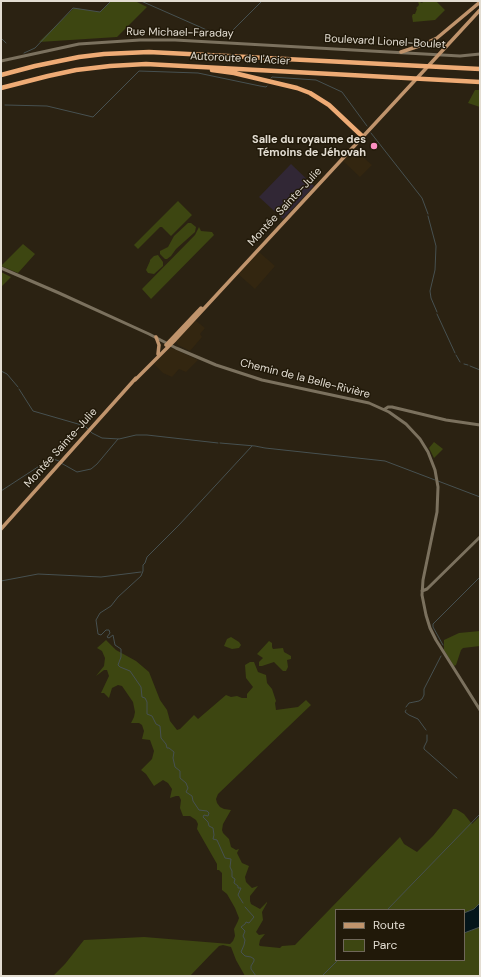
<!DOCTYPE html>
<html>
<head>
<meta charset="utf-8">
<style>
	body { margin:0 }
	#map { position:relative; width:481px; height:977px; overflow:hidden; background:#2b2212; font-family:"DM Sans",sans-serif }
	canvas { display:block }
	.frame { position:absolute; inset:0; border:2px solid #e3ddd2; pointer-events:none }
	.legend { position:absolute; left:335px; top:909px; width:130px; height:52px; box-sizing:border-box; background:#211909; border:1px solid #6f6759; margin:0; padding:5px 7px; list-style:none; font-size:12px; color:#e3ddd2 }
	.legend li { display:flex; align-items:center; gap:8px; height:20px }
	.legend b { width:20px; border:1px solid #6f6759 }
</style>
</head>
<body>
<div id="map">
<canvas width="481" height="977"></canvas>
<div class="frame"></div>
<ul class="legend">
<li><b style="height:5px;background:#c0946c"></b>Route</li>
<li><b style="height:11px;background:#3d4611"></b>Parc</li>
</ul>
</div>
<script>
const ctx = document.querySelector('canvas').getContext('2d');
ctx.lineJoin = 'round';
function fill(path, color) { ctx.fillStyle = color; ctx.fill(path, 'evenodd'); }
const poly = rows => new Path2D(rows.map(r => 'M' + r).join(''));
function strokePath(path, color, width, dash) { ctx.strokeStyle = color; ctx.lineWidth = width; ctx.lineCap = dash ? 'butt' : 'round'; ctx.setLineDash(dash || []); ctx.stroke(path); }
function drawText(font, color, halo, rows, align = 'center') {
  ctx.font = font + ' "DM Sans",sans-serif'; ctx.lineWidth = 3; ctx.setLineDash([]); ctx.textBaseline = 'middle'; ctx.strokeStyle = halo; ctx.fillStyle = color; for (const [text, x, y, turn = 0] of rows) {
    ctx.save(); ctx.translate(x, y); ctx.rotate((+turn || 0) * Math.PI / 180); ctx.textAlign = isNaN(turn) ? turn : align; if (halo) ctx.strokeText(text, 0, 0); ctx.fillText(text, 0, 0); ctx.restore();
  }
}
fill(poly([
	[354,149,372,165,360,177,343,161],
	[259,252,275,266,255,289,238,274],
	[195,320,205,328,200,334,202,337,190,351,178,345,176,342],
	[170,348,174,349,198,360,186,372,179,369,172,377,163,373,154,364]
]), '#332610');
fill(poly([
	[291,164,314,186,283,219,259,197]
]), '#312735');
fill(poly([
	[111,1,135,1,147,7,117,37,39,42,74,8,100,12],
	[418,1,422,3,424,1,436,1,445,10,435,20,413,22,412,16,413,14,415,14,417,9,416,8,419,5],
	[475,90,480,90,480,107,468,103],
	[178,201,192,215,171,236,162,227,160,227,138,249,134,245],
	[188,223,191,223,196,227,195,232,176,249,171,256,167,259,165,259,160,254,160,251,168,247,174,236],
	[199,227,201,231,212,232,214,235,151,299,142,289,195,235],
	[23,244,35,254,18,273,1,266],
	[158,255,163,262,163,266,154,274,148,273,146,270,150,261,150,260,154,256],
	[1,272,11,277,1,287],
	[434,442,443,449,434,458,429,448],
	[480,631,480,646,463,648,461,650,456,665,454,666,444,650,444,640,459,633],
	[231,637,239,642,241,645,239,648,232,649,224,646,227,639],
	[106,640,116,650,136,661,149,672,160,700,167,710,170,721,177,730,180,729,194,715,198,719,226,695,231,697,237,696,242,698,247,698,247,694,253,687,246,678,245,665,250,662,254,662,258,672,266,675,267,683,272,689,276,701,275,703,276,710,298,707,306,700,311,705,218,794,216,799,217,803,220,807,224,809,231,810,223,824,222,830,223,833,229,839,231,847,236,850,239,849,237,853,242,863,249,866,245,877,246,882,252,888,258,886,250,896,250,901,251,904,260,909,267,902,267,903,262,912,263,920,256,932,259,935,265,934,260,940,259,945,260,946,280,948,282,946,295,945,400,837,404,844,417,852,433,836,451,814,453,809,456,809,464,814,472,824,480,816,480,903,474,909,464,913,464,910,336,910,336,960,464,960,464,933,480,927,480,976,245,976,236,960,231,947,223,945,219,946,213,952,190,976,53,976,65,964,84,940,144,937,230,944,233,941,235,936,234,929,238,921,239,918,235,908,227,894,222,890,222,873,219,870,217,870,217,864,197,829,198,824,196,820,190,816,183,816,180,808,181,800,179,796,176,796,170,798,172,789,168,783,163,780,154,786,146,774,141,770,152,759,154,751,150,740,142,739,144,731,142,725,139,723,131,723,134,717,135,712,133,702,122,686,118,685,112,688,109,698,104,693,101,693,109,676,107,670,104,670,96,676,104,666,105,658,102,651,97,648],
	[269,641,272,643,272,647,273,649,283,648,284,652,291,656,291,659,287,660,288,667,286,671,283,671,274,662,262,666,259,666,259,662,263,658,257,654]
]), '#3d4611');
const water = poly([
	[480,903,480,927,464,933,464,913,474,909,480,903]
]);
fill(water, '#04151a');
strokePath(water, '#475151', 1);
strokePath(poly([
	[141,1,225,38,262,1],
	[1,38,6,43],
	[24,53,35,48,73,8,100,12,111,1],
	[271,78,272,77,316,80,342,92,367,126],
	[5,105,47,106,93,117,139,71,198,73,260,86,266,87,267,86],
	[371,133,422,198,428,214],
	[428,216,436,246,435,270,430,291,431,298,437,312],
	[437,314,455,353],
	[456,355,460,362],
	[464,364,468,365],
	[470,366,480,370],
	[1,371,7,374,18,387],
	[19,389,33,411,85,426,92,433,102,438,119,439,136,435,147,435,218,443],
	[220,443,255,446,265,448,385,461,435,480],
	[61,463,77,472,91,469,97,464,118,439],
	[438,481,480,497],
	[1,491,47,461,53,459,59,461],
	[1,581,38,574,101,577,141,572],
	[443,645,433,627,433,624,480,577],
	[406,707,409,703,419,701,422,699,424,695,424,689,441,656],
	[406,710,405,712,409,715,418,719,426,730],
	[427,735,427,741,424,747,424,749,457,778],
	[243,903,238,895,241,888,238,888,238,886,234,883,235,879,232,877,232,871,230,867,231,859,225,858,217,840,213,839,214,835,213,828,209,826,208,822,203,817,204,815,208,816,209,813,207,811,199,810,193,801,192,796,186,792,188,788,186,783,180,778,180,771,175,767,173,758,174,752,169,748,167,748,166,744,161,738,160,726,156,724,152,716,147,714,147,702,145,698,142,697,141,687,130,671,120,667,118,665,121,657,121,649,115,645,113,635,109,638,107,637,110,633,109,630,106,630,101,635,98,634,96,620,100,613,111,606,118,597,141,576,143,571,143,565,145,563,147,557,179,525,252,446],
	[245,907,254,917,249,923,246,922,245,924,241,927,245,931,243,936,245,940,244,945,241,952,245,956,251,957,254,959,254,961,251,966,251,969,256,976],
	[387,910,480,814],
	[322,976,338,960]
]), '#475151', 1);
strokePath(poly([
	[1,61,79,44,140,40,175,40,460,56,480,54],
	[1,268,59,293,149,334,176,348,216,365,262,380,369,403,389,412,406,424,420,439,428,452,435,470,438,487,437,512,423,580,422,595,426,615,430,628,436,640,480,710],
	[385,409,388,407,392,407,446,420,480,425],
	[422,591,427,589,480,537]
]), '#7b715e', 3);
strokePath(poly([
	[401,52,422,45,437,38,480,2],
	[156,337,159,345,158,354],
	[166,345,201,308],
	[135,380,174,341,480,10],
	[1,529,136,378]
]), '#c0946c', 3.5);
strokePath(poly([
	[212,70,234,73,297,88,310,93,329,105,363,137],
	[1,75,35,66,79,57,104,54,149,52,480,69],
	[1,88,48,76,76,70,110,66,146,64,480,82]
]), '#eeab75', 4.5);
for (const [x, y, r, color] of [
	[374,146,4,"#fc8fc1"]
]) { const dot = new Path2D(); dot.arc(x, y, r, 0, 2 * Math.PI); ctx.fillStyle = color; ctx.fill(dot); strokePath(dot, '#211909', 1.5); }
drawText('11px', '#e3ddd2', '#211909', [
	["Rue Michael-Faraday",180,33,1],
	["Boulevard Lionel-Boulet",385,42,3],
	["Autoroute de l'Acier",240,59,3],
	["Montée Sainte-Julie",285,207,-47],
	["Chemin de la Belle-Rivière",305,379,14],
	["Montée Sainte-Julie",61,448,-48]
]);
drawText('bold 11px', '#e3ddd2', '#211909', [
	["Salle du royaume des",366,140],
	["Témoins de Jéhovah",366,153]
], 'right');
</script>
</body>
</html>
